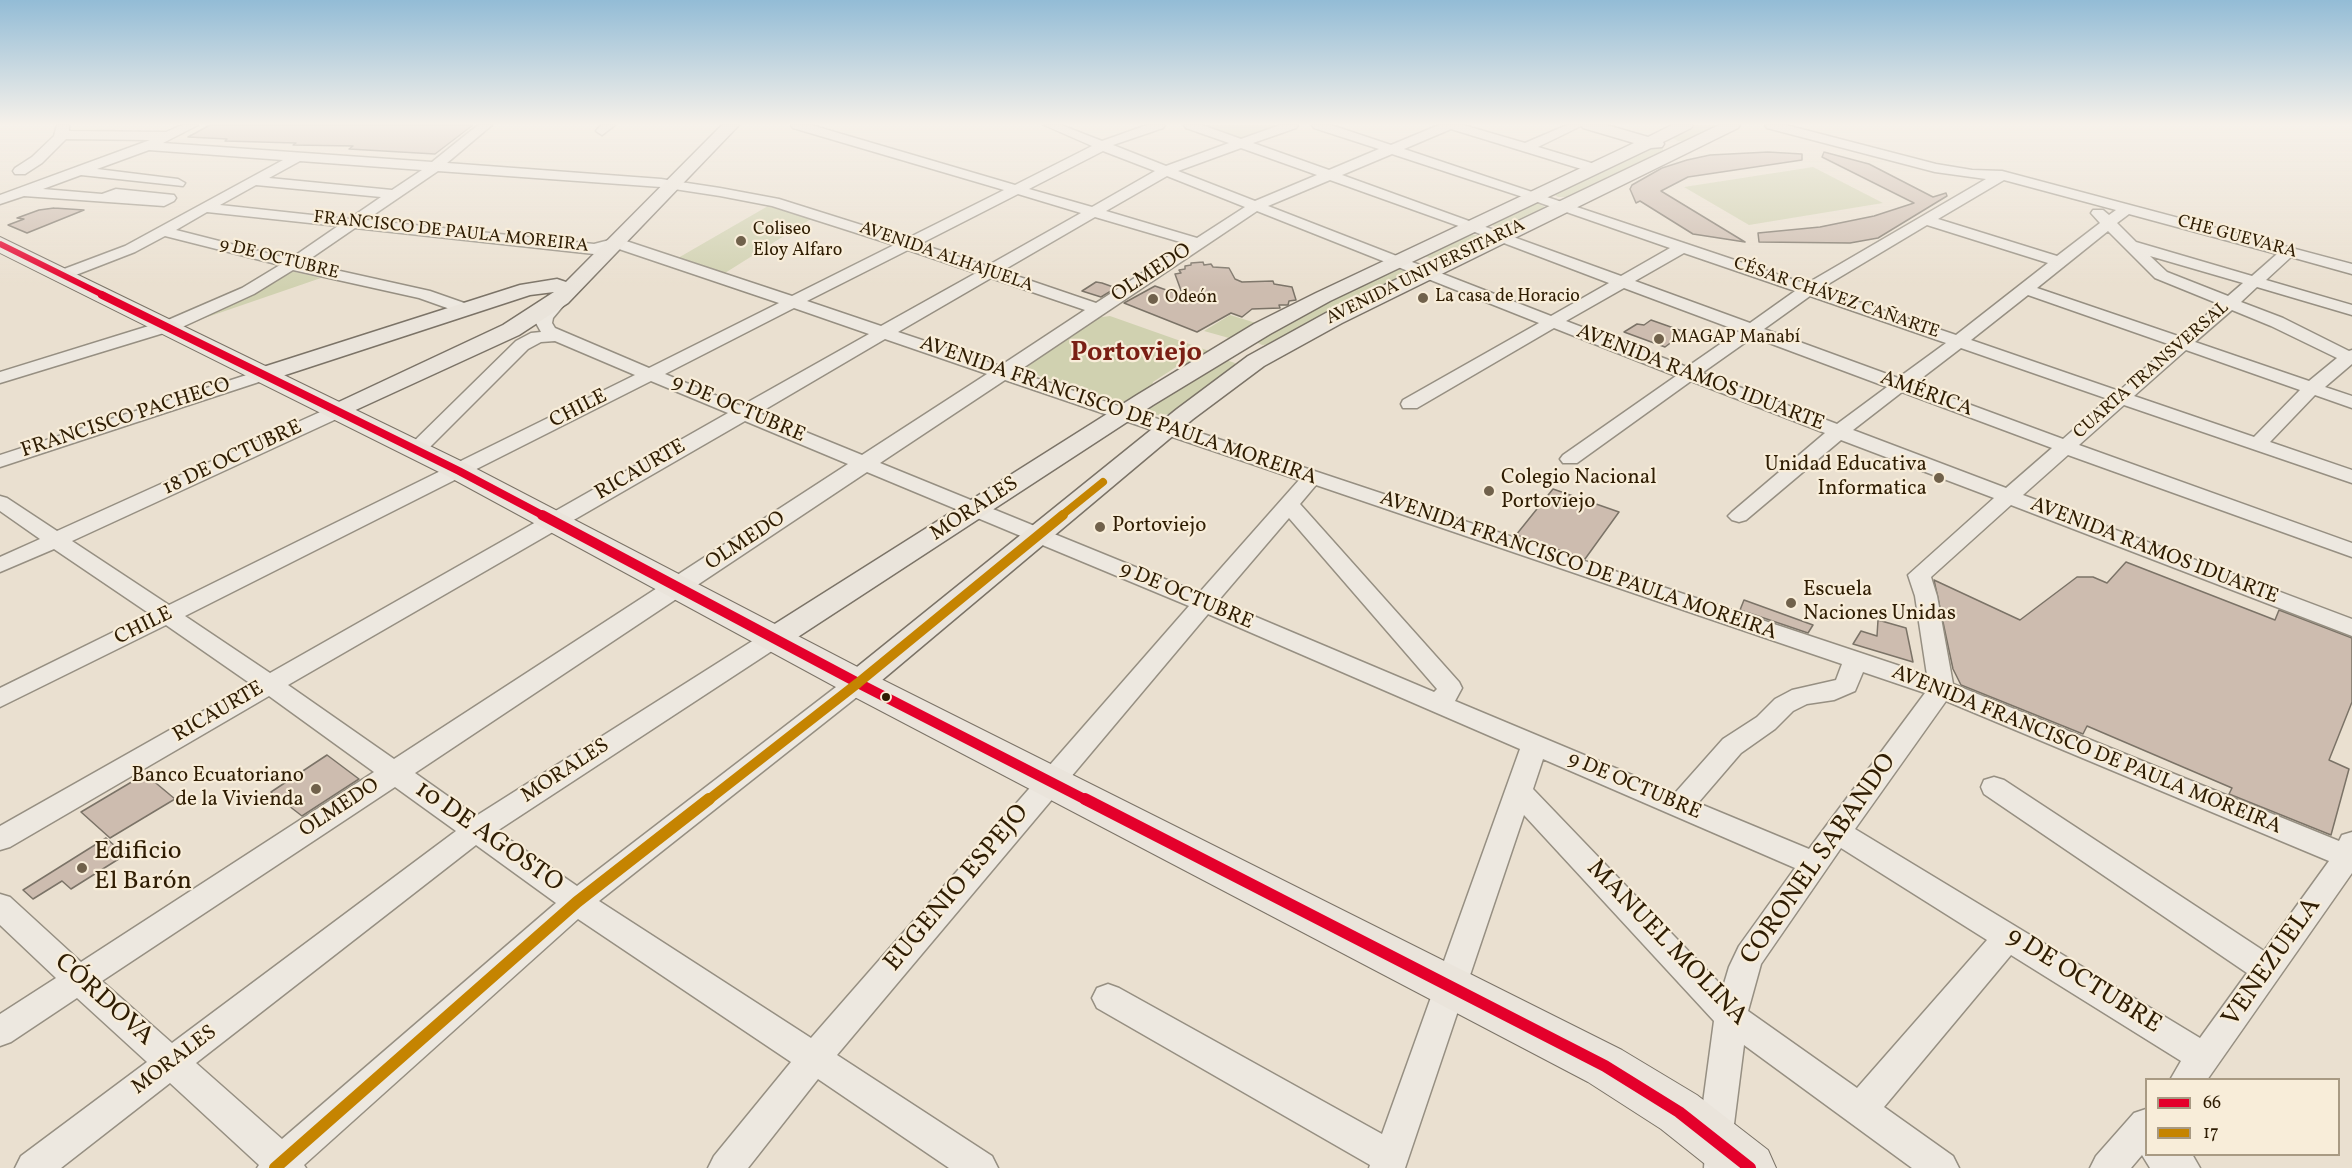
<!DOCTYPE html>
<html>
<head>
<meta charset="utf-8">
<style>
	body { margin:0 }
	#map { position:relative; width:2352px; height:1168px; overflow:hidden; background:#eae0d0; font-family:Vollkorn,serif }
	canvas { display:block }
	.legend { position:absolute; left:2145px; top:1078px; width:195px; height:78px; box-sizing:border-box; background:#f8edd9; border:2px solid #a89a83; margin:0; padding:8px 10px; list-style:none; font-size:18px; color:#2f1d03 }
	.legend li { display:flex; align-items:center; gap:12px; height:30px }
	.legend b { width:30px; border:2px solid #a89a83 }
</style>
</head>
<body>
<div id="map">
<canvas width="2352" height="1168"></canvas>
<ul class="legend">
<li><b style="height:8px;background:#e4002b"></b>66</li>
<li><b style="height:8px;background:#c58401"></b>17</li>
</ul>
</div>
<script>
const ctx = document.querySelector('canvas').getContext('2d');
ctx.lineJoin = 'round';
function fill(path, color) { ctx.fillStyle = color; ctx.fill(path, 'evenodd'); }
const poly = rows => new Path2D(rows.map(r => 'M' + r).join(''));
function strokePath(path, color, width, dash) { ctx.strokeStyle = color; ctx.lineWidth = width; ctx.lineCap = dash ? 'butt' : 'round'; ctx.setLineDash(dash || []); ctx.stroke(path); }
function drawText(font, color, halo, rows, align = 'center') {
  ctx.font = font + ' Vollkorn,serif'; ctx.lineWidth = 4.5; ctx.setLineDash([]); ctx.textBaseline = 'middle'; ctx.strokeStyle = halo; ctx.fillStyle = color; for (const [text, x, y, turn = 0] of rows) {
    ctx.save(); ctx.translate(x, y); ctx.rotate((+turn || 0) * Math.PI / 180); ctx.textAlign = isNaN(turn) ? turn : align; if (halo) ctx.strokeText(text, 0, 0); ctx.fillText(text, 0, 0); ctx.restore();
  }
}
fill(poly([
	[1201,125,1281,125,1241,138],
	[1694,125,1725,125,1690,142,1678,141,1670,137],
	[1648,147,1662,148,1666,153,1570,197,1558,197,1553,194],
	[1813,167,1883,203,1749,225,1684,187],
	[1535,202,1547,208,1507,228,1497,228,1490,224],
	[768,206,811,219,725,273,678,258],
	[1465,234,1477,235,1482,240,1436,260,1424,256],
	[1397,268,1409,273,1272,344,1262,345,1256,342,1332,298],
	[291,271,321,278,190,323,255,292],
	[1230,315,1256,323,1229,338,1204,331],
	[1110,316,1209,351,1188,364,1179,365,1153,382,1152,386,1122,403,1112,403,1024,370,1024,366,1095,318],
	[1226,360,1235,363,1234,367,1170,414,1157,415,1150,410,1150,406]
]), '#d0d1b0');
const building = poly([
	[210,125,473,125,435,154,349,149,353,146,293,145,296,143,225,141,227,139,188,137,210,125],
	[1768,152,1802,154,1802,160,1688,177,1661,191,1745,242,1693,234,1640,201,1636,203,1630,189,1632,185,1662,168,1687,160,1710,155,1768,152],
	[1824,152,1869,164,1933,197,1946,193,1947,196,1878,238,1850,243,1759,242,1758,233,1820,227,1874,216,1914,203,1822,157,1824,152],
	[54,208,84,210,27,233,8,225,24,219,17,218,39,210,54,208],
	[1203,262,1204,265,1211,264,1213,267,1229,268,1235,279,1242,282,1273,281,1274,284,1292,287,1296,300,1289,301,1288,305,1279,305,1280,308,1252,309,1242,317,1231,313,1197,332,1124,303,1155,286,1183,296,1175,274,1181,273,1179,270,1185,269,1185,266,1191,265,1191,263,1203,262],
	[1096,282,1102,283,1116,288,1101,297,1082,291,1096,282],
	[1651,320,1685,332,1665,347,1624,332,1637,324,1644,325,1651,320],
	[1553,489,1619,512,1585,559,1516,535,1553,489],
	[2126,562,2275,620,2279,610,2352,638,2352,702,2329,760,2349,769,2331,835,2229,794,2232,788,2087,726,2083,734,1961,685,1953,669,1934,580,2020,620,2077,577,2093,577,2107,583,2126,562],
	[1744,600,1813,625,1808,633,1740,610,1744,600],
	[1878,620,1906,628,1913,662,1853,644,1861,631,1877,636,1878,620],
	[327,755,359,779,302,816,271,792,327,755],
	[145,774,175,799,110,838,81,812,145,774],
	[106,838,125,855,71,889,62,881,33,899,23,890,106,838]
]);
fill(building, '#cdbcaf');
strokePath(building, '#7b7367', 1.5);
const minor = poly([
	[57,125,69,125,69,131,166,132,182,125,198,125,163,143,432,162,478,125,492,125,447,163,661,179,720,188,779,199,906,239,1004,190,793,128,791,125,811,125,1015,185,1092,146,1044,125,1061,125,1102,141,1147,125,1165,125,1163,128,1113,145,1166,166,1229,143,1186,128,1184,125,1202,125,1241,139,1280,125,1298,125,1296,128,1253,143,1329,170,1379,149,1314,128,1312,125,1331,125,1391,145,1439,125,1463,125,1525,143,1567,125,1583,125,1538,147,1598,165,1600,168,1598,171,1588,171,1451,129,1404,149,1806,284,1986,179,1935,172,1767,128,1765,125,1786,125,1936,164,1972,170,2002,171,2352,264,2352,274,2291,257,2266,280,2352,305,2352,315,2257,287,2241,302,2283,318,2349,351,2352,350,2352,364,2325,387,2352,396,2352,408,2315,395,2270,442,2352,470,2352,483,2124,405,2079,445,2352,543,2352,557,2068,455,2023,495,2352,619,2352,636,2011,505,1931,577,1937,596,1953,684,2339,841,2342,835,2352,832,2352,873,2207,1080,2170,1080,2181,1061,2011,955,1884,1107,1953,1156,1959,1168,1912,1168,1744,1045,1733,1132,1739,1145,1740,1168,1704,1168,1705,1153,1698,1140,1714,1021,1524,815,1405,1168,1369,1168,1370,1165,1097,1008,1092,998,1097,988,1108,984,1119,988,1382,1134,1520,749,1208,614,837,1055,992,1156,998,1168,949,1168,818,1079,748,1168,708,1168,714,1156,791,1062,578,919,304,1165,306,1168,257,1168,259,1165,170,1083,61,1168,15,1168,21,1156,147,1062,77,998,11,1042,0,1046,0,1014,56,978,0,925,0,894,10,897,81,962,374,772,269,696,10,847,0,850,0,826,251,684,166,625,0,707,0,688,150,614,54,549,0,572,0,557,40,539,0,511,0,496,7,498,57,531,329,408,343,408,345,412,343,416,72,541,169,605,635,375,555,341,541,342,528,349,423,454,409,454,406,450,409,446,516,341,531,333,541,332,536,323,537,317,555,296,567,296,569,299,553,318,552,323,555,328,649,368,779,303,616,248,594,254,355,228,304,263,430,291,470,305,472,309,470,313,464,314,419,298,293,270,254,294,180,328,0,383,0,372,168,320,242,288,280,265,165,236,135,252,68,278,56,278,54,275,56,272,125,246,283,160,149,150,97,169,178,179,185,183,183,186,81,175,43,189,102,194,116,189,174,195,176,198,174,201,164,206,24,196,0,204,0,195,150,140,66,139,42,163,25,174,15,174,13,171,15,168,32,157,54,136,57,125],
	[1241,148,1317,175,1255,201,1178,171,1241,148],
	[1103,151,1155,171,1092,207,1029,189,1103,151],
	[1392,154,1529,199,1670,248,1621,276,1342,175,1392,154],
	[300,161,422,170,392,190,269,178,300,161],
	[438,171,661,187,720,196,772,206,894,245,792,296,617,238,594,244,366,220,438,171],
	[1167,176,1245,207,1197,238,1106,211,1167,176],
	[1330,180,1467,229,1609,283,1551,316,1268,206,1330,180],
	[2004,180,2116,210,2109,215,2103,210,2093,210,2091,213,2100,223,2057,256,1938,219,2004,180],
	[256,185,381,197,349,219,220,205,256,185],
	[1018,194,1081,213,987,266,920,244,1018,194],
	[1257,211,1539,323,1403,400,1401,404,1403,408,1417,408,1554,328,1676,376,1563,455,1560,459,1563,463,1577,463,1691,381,1825,433,1732,512,1728,516,1732,520,1739,522,1746,520,1841,440,1994,498,1908,575,1915,596,1927,675,1017,372,1257,211],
	[207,212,338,226,290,259,176,230,207,212],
	[2129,214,2277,254,2252,276,2136,242,2117,223,2129,214],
	[1095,217,1187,244,1096,303,1002,271,1095,217],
	[1927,225,2048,263,1956,335,1820,289,1927,225],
	[2108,231,2155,278,2219,304,2181,337,2037,288,2108,231],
	[908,250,976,273,881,326,807,301,908,250],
	[1684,253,1795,291,1750,323,1635,281,1684,253],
	[2150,256,2243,283,2228,296,2167,272,2150,256],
	[991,278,1085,310,1000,366,898,332,991,278],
	[1624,288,1739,331,1687,367,1566,321,1624,288],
	[2028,295,2171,345,2119,391,1971,340,2028,295],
	[1810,296,1946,343,1898,378,1764,329,1810,296],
	[794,308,869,334,741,406,665,374,794,308],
	[2232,310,2271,326,2337,358,2309,381,2195,342,2232,310],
	[1753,337,1887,387,1837,424,1702,373,1753,337],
	[885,339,987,374,862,455,759,413,885,339],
	[1961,348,2108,399,2063,439,1914,384,1961,348],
	[2186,350,2300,390,2254,437,2134,396,2186,350],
	[1005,380,1299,480,1199,593,880,463,1005,380],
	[651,381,728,413,270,673,185,616,651,381],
	[1902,392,2052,448,2006,488,1853,430,1902,392],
	[745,421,848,464,394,759,288,685,745,421],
	[867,472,1189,606,811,1038,599,901,867,689,870,683,867,677,858,675,849,677,577,886,497,831,781,645,785,639,781,633,773,631,765,633,476,816,415,773,867,472],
	[1316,485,1842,664,1836,680,1792,690,1775,699,1757,717,1723,739,1675,793,1455,701,1462,688,1459,682,1300,504,1316,485],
	[1289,518,1437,689,1434,692,1218,601,1289,518],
	[1863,672,1925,693,1809,849,1698,803,1741,753,1775,729,1793,711,1807,704,1834,700,1855,691,1863,672],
	[1946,701,2329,861,2264,951,2004,780,1994,777,1984,780,1981,787,1984,794,2247,973,2200,1038,1855,829,1946,701],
	[1543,759,1795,868,1739,946,1729,967,1723,987,1533,789,1543,759],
	[395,787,456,831,172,1043,102,981,395,787],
	[476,845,556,903,282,1139,196,1063,476,845],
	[1841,848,1987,940,1857,1088,1748,1011,1761,964,1841,848],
	[601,125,615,125,602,135,596,131,601,125],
	[265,369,271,370,274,374,271,378,0,467,0,455,265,369],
	[2146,1109,2146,1154,2192,1154,2200,1168,2150,1168,2142,1155,2131,1168,2090,1168,2096,1156,2134,1113,2146,1109]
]);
const major = poly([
	[722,125,739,125,568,303,519,335,336,419,328,417,324,412,328,407,503,325,554,292,530,295,273,379,265,381,257,379,254,374,257,369,520,285,557,279,566,282,722,125],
	[1581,125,1607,125,1648,137,1672,125,1693,125,1691,128,1663,142,1664,144,1662,147,1651,148,1330,301,1270,334,1153,405,784,646,773,649,762,646,758,639,762,632,1137,395,1254,324,1316,293,1634,143,1583,128,1581,125],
	[1719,125,1740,125,1738,128,1342,323,1264,366,1193,419,869,691,858,694,847,691,842,683,847,675,1177,409,1248,356,1326,313,1719,125]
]);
const highway = poly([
	[0,237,469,465,871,674,1622,1050,1697,1095,1768,1150,1776,1168,1710,1168,1661,1129,1588,1082,845,692,449,477,0,253,0,237]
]);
strokePath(minor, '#968f82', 3);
strokePath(major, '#7b7367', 3);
strokePath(highway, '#7b7367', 2);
fill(minor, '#ede8e0');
fill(major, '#eae4db');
fill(highway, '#eae4db');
strokePath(poly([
	[0,244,105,296]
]), '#e4002b', 6);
strokePath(poly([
	[102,295,459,471,544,516]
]), '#e4002b', 8);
strokePath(poly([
	[542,515,858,683,1088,801]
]), '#e4002b', 10);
strokePath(poly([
	[1085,799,1605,1066,1679,1112,1750,1168]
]), '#e4002b', 12);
strokePath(poly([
	[1061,516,1103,482]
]), '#c58401', 8);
strokePath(poly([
	[707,801,858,683,1063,515]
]), '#c58401', 10);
strokePath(poly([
	[275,1168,577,902,709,799]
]), '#c58401', 12);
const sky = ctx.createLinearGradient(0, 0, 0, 288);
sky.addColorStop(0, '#93bcd6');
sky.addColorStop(0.43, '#f6f1ea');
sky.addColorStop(1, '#f6f1ea00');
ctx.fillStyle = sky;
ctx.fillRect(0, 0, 2352, 288);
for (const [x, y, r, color] of [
	[741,241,6,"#70614b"],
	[1423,298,6,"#70614b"],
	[1153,299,6,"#70614b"],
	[1659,339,6,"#70614b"],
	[1939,478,6,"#70614b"],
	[1489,491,6,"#70614b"],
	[1100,527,6,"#70614b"],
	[1791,603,6,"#70614b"],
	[886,697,5,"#2f1d03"],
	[316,789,6,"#70614b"],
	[82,868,6,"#70614b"]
]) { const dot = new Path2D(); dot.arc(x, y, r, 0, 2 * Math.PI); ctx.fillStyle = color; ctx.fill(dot); strokePath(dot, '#f8edd9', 2); }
drawText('18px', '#2f1d03', '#f8edd9', [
	["Coliseo",753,231],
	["Eloy Alfaro",753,252],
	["La casa de Horacio",1435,298],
	["Odeón",1165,299],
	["MAGAP Manabí",1671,339]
], 'left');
drawText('18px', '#2f1d03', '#f8edd9', [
	["FRANCISCO DE PAULA MOREIRA",451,233,6],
	["CHE GUEVARA",2237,238,15],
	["AVENIDA ALHAJUELA",946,258,19],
	["9 DE OCTUBRE",279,260,14],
	["AVENIDA UNIVERSITARIA",1426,273,-26],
	["CÉSAR CHÁVEZ CAÑARTE",1836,299,19],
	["CUARTA TRANSVERSAL",2152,371,-41]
]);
drawText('21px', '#2f1d03', '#f8edd9', [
	["OLMEDO",1152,274,-33],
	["AVENIDA RAMOS IDUARTE",1700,379,21],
	["AMÉRICA",1926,395,20],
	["CHILE",579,410,-27],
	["9 DE OCTUBRE",738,410,23],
	["AVENIDA FRANCISCO DE PAULA MOREIRA",1118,412,19],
	["FRANCISCO PACHECO",126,419,-18],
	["18 DE OCTUBRE",233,459,-25],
	["RICAURTE",641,471,-30],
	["MORALES",975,510,-33],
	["OLMEDO",746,542,-33],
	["AVENIDA RAMOS IDUARTE",2154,552,21],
	["AVENIDA FRANCISCO DE PAULA MOREIRA",1578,567,19],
	["9 DE OCTUBRE",1186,597,23],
	["CHILE",144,627,-26],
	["RICAURTE",219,713,-30],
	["AVENIDA FRANCISCO DE PAULA MOREIRA",2086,751,22],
	["MORALES",566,772,-33],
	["9 DE OCTUBRE",1634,787,23],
	["OLMEDO",340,809,-33],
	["MORALES",175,1061,-37]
]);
drawText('21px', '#2f1d03', '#f8edd9', [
	["Unidad Educativa",1927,466,"right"],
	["Informatica",1927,490,"right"],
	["Colegio Nacional",1501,479],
	["Portoviejo",1501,503],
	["Portoviejo",1112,527],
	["Escuela",1803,591],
	["Naciones Unidas",1803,615],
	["Banco Ecuatoriano",304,777,"right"],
	["de la Vivienda",304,801,"right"]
], 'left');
drawText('26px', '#2f1d03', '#f8edd9', [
	["10 DE AGOSTO",488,838,35],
	["CORONEL SABANDO",1820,860,-55],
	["EUGENIO ESPEJO",958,889,-50],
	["MANUEL MOLINA",1666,944,46],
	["VENEZUELA",2273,963,-55],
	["9 DE OCTUBRE",2083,982,32],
	["CÓRDOVA",103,1001,42]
]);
drawText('26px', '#2f1d03', '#f8edd9', [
	["Edificio",94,853],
	["El Barón",94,883]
], 'left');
drawText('bold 27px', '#7a1f14', '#f8edd9', [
	["Portoviejo",1136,355]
]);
</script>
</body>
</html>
